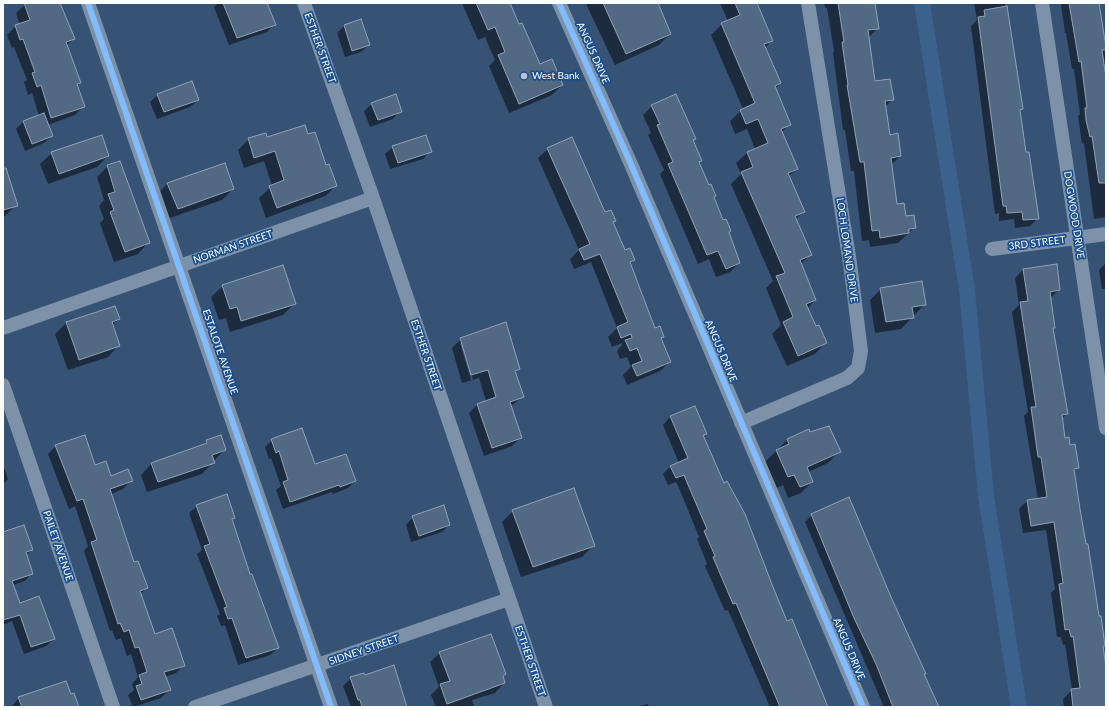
<!DOCTYPE html>
<html>
<head>
<meta charset="utf-8">
<style>
	body { margin:0 }
	#map { position:relative; width:1109px; height:710px; overflow:hidden; background:#365274; font-family:Lato,sans-serif }
	canvas { display:block }
	.frame { position:absolute; inset:0; border:4px solid #fff; pointer-events:none }
</style>
</head>
<body>
<div id="map">
<canvas width="1109" height="710"></canvas>
<div class="frame"></div>
</div>
<script>
const ctx = document.querySelector('canvas').getContext('2d');
ctx.lineJoin = 'round';
function fill(path, color) { ctx.fillStyle = color; ctx.fill(path, 'evenodd'); }
const poly = rows => new Path2D(rows.map(r => 'M' + r).join(''));
function strokePath(path, color, width, dash) { ctx.strokeStyle = color; ctx.lineWidth = width; ctx.lineCap = dash ? 'butt' : 'round'; ctx.setLineDash(dash || []); ctx.stroke(path); }
function drawText(font, color, halo, rows, align = 'center') {
  ctx.font = font + ' Lato,sans-serif'; ctx.lineWidth = 3.5; ctx.setLineDash([]); ctx.textBaseline = 'middle'; ctx.strokeStyle = halo; ctx.fillStyle = color; for (const [text, x, y, turn = 0] of rows) {
    ctx.save(); ctx.translate(x, y); ctx.rotate((+turn || 0) * Math.PI / 180); ctx.textAlign = isNaN(turn) ? turn : align; if (halo) ctx.strokeText(text, 0, 0); ctx.fillText(text, 0, 0); ctx.restore();
  }
}
fill(poly([
	[30,3,59,3,73,39,67,45,80,83,77,86,84,106,75,115,48,125,52,136,44,143,25,151,16,129,23,122,39,116,32,93,28,95,24,82,27,80,14,47,12,48,7,35,16,26,20,25,16,13,25,5],
	[218,3,266,3,274,24,267,32,229,45,214,7],
	[462,3,509,3,539,66,562,85,552,95,509,113,489,66,495,60,485,37,478,40],
	[588,3,654,3,670,34,659,45,615,65,586,4],
	[717,3,760,3,757,6,772,40,765,48,780,83,775,89,790,124,781,133,797,169,788,177,803,212,795,220,810,255,801,264,815,300,807,309,815,328,825,343,815,354,787,366,772,334,781,325,766,288,773,281,731,184,741,174,736,163,747,153,755,149,747,129,735,134,730,121,743,109,711,35,722,24,728,21,720,3],
	[824,3,874,3,878,28,868,38,874,82,893,99,885,107,889,136,900,156,891,165,896,205,915,227,898,243,870,247,869,240,862,241,854,171,851,171,845,130,843,130,833,53,834,51,827,8,825,8],
	[974,3,1005,3,1022,109,1019,111,1038,218,1030,226,1015,228,1014,219,999,221,999,213,995,214,971,26,977,20],
	[1062,3,1098,3,1106,51,1106,217,1094,219,1084,143,1082,144,1078,116,1080,114,1074,69,1072,69,1066,33,1065,33,1061,4],
	[361,21,369,45,361,52,345,57,337,33,344,26],
	[158,95,198,100,190,107,157,119,150,102],
	[372,104,400,111,393,119,370,127,364,111],
	[652,106,695,139,692,141,699,162,739,263,730,272,716,277,709,259,698,264,660,174,664,170,648,135,651,133,643,115],
	[307,136,336,186,325,196,266,218,259,198,272,186,264,161,244,168,238,150,249,139],
	[393,147,430,151,423,159,390,169,385,154],
	[548,149,613,222,625,252,634,260,630,264,655,330,663,337,661,339,670,362,660,371,627,385,623,375,631,367,627,357,620,359,617,351,622,345,622,343,612,347,608,337,617,328,591,262,574,269,570,259,579,250,538,158],
	[52,153,108,156,97,167,48,184,40,164],
	[108,166,148,243,138,254,114,262,100,223,104,219,99,206,104,200,97,177],
	[3,178,16,205,3,218],
	[167,184,233,189,222,200,167,219,156,195],
	[1106,263,1106,289,1102,289,1099,270],
	[1023,270,1059,290,1050,298,1054,327,1052,329,1067,414,1061,419,1064,439,1070,446,1078,468,1073,472,1104,646,1102,648,1106,679,1106,707,1064,707,1063,699,1072,690,1065,644,1063,645,1061,637,1057,637,1051,593,1055,589,1046,530,1023,533,1019,509,1027,501,1038,499,1024,416,1028,412,1012,312,1019,305,1015,278],
	[223,286,294,304,283,315,230,332,226,318,219,320,211,297],
	[881,289,924,305,901,329,875,333,870,300],
	[119,319,112,325,119,345,108,357,68,370,55,334,66,323],
	[461,339,519,369,515,373,523,396,510,407,521,437,512,446,484,456,469,413,478,404,486,401,479,378,462,383,452,348],
	[460,343,462,343,473,380,471,380],
	[694,407,705,433,702,437,724,484,750,535,787,622,802,645,828,707,770,707,728,610,725,611,705,566,707,564,697,539,699,537,679,488,676,482,668,485,663,474,671,466,679,463,663,425,670,417],
	[272,440,314,466,355,481,348,488,333,494,332,492,283,509,276,490,281,486,271,458,269,459,265,447],
	[787,440,839,452,828,463,808,472,812,482,801,493,788,498,783,485,776,488,765,462],
	[207,441,224,450,202,474,147,492,141,475,152,463,201,447],
	[56,446,110,477,131,481,123,489,111,494,133,563,147,588,140,594,154,635,184,665,176,673,165,677,169,690,161,698,133,707,128,695,134,690,132,684,138,677,131,654,127,656,121,638,116,640,112,630,110,631,84,551,88,546,75,506,69,509,48,454],
	[3,465,8,479,3,484],
	[849,499,938,707,884,707,805,522,812,515],
	[197,506,234,518,231,520,250,576,278,648,270,655,238,665,225,625,221,626,217,616,220,614,197,554,202,550,189,513],
	[513,511,594,545,582,557,521,577,502,522],
	[413,517,449,525,442,532,411,542,406,525],
	[3,533,32,550,26,555,32,573,25,581,13,585,19,604,54,639,46,646,24,654,12,621,3,625],
	[440,653,502,677,504,683,495,693,472,700,474,707,436,707,431,695,439,687,430,662],
	[365,676,406,707,351,707,343,686,351,678],
	[70,696,78,707,12,706,19,698],
	[648,704,649,707,636,707]
]), '#0007');
strokePath(poly([
	[922,3,967,290,986,496,1019,707]
]), '#3b618d', 16);
const building = poly([
	[24,3,60,3,75,39,66,42,81,83,77,84,85,107,51,118,41,85,37,87,32,73,35,72,23,39,20,40,15,25,30,20,24,3],
	[223,3,267,3,276,25,237,38,223,3],
	[476,3,510,3,519,24,522,23,540,64,552,59,563,85,519,104,498,55,505,52,495,27,488,30,476,3],
	[603,3,658,3,671,34,626,54,603,3],
	[735,3,757,3,773,41,764,44,781,83,775,86,791,125,781,129,798,169,788,173,805,212,795,216,812,255,800,260,816,300,806,304,816,326,819,325,827,343,798,356,783,322,793,317,776,276,785,273,741,172,753,167,747,152,768,143,758,119,746,124,740,110,755,103,721,23,740,15,735,3],
	[838,3,875,3,879,29,868,30,875,81,890,79,894,100,885,101,890,135,898,133,901,156,891,158,897,204,904,203,906,216,914,215,916,228,909,229,909,233,880,238,879,230,872,231,864,162,860,162,847,85,848,85,842,42,844,42,838,3],
	[1069,3,1099,3,1106,47,1106,50,1102,50,1106,77,1106,183,1099,183,1092,136,1090,137,1086,120,1085,108,1087,108,1081,61,1079,62,1069,3],
	[1007,6,1023,109,1020,110,1026,152,1029,152,1039,219,1023,220,1022,212,1007,213,1006,206,1003,206,978,17,985,16,984,10,1007,6],
	[361,19,370,45,352,51,344,25,361,19],
	[192,81,199,100,164,112,157,94,192,81],
	[396,94,402,112,378,120,371,103,396,94],
	[676,94,696,139,693,140,702,161,699,162,709,185,711,184,716,196,714,197,723,220,726,219,731,231,729,232,740,263,726,269,718,251,707,255,668,164,673,162,657,125,660,124,651,105,676,94],
	[44,113,53,136,32,144,23,121,44,113],
	[305,125,308,134,315,132,326,165,329,164,337,186,277,208,269,186,284,180,275,151,254,158,248,138,266,133,267,137,305,125],
	[102,135,109,156,59,174,51,152,102,135],
	[426,135,432,152,398,163,392,146,426,135],
	[572,137,605,212,611,210,616,221,613,222,625,250,630,248,635,260,630,262,645,302,655,328,660,326,664,337,661,338,671,362,637,376,632,365,642,361,637,348,630,351,625,340,632,338,631,334,621,338,617,327,628,322,600,254,584,260,579,249,590,244,547,148,572,137],
	[120,161,150,243,125,252,110,212,114,210,108,194,115,192,107,165,120,161],
	[225,163,234,189,178,209,167,183,225,163],
	[3,168,6,168,18,206,3,210,3,168],
	[1057,264,1060,290,1050,292,1055,328,1053,328,1068,414,1062,415,1065,438,1069,437,1070,445,1075,444,1079,468,1074,469,1080,509,1086,544,1088,544,1099,616,1101,616,1105,646,1103,646,1106,667,1106,707,1073,707,1071,689,1080,688,1073,636,1071,637,1069,629,1065,630,1059,584,1063,583,1054,522,1031,526,1027,500,1047,497,1041,457,1038,457,1031,407,1036,407,1020,302,1028,301,1023,269,1057,264],
	[283,265,296,304,241,321,237,307,230,309,222,285,283,265],
	[922,281,926,305,912,307,914,318,886,322,880,288,922,281],
	[115,306,120,319,112,322,120,346,79,360,66,322,115,306],
	[506,322,520,369,515,371,524,397,510,402,522,438,492,448,477,404,496,397,488,370,471,375,460,338,506,322],
	[695,406,707,434,703,435,724,483,727,481,745,514,773,587,787,621,792,619,828,707,780,707,736,603,733,604,713,557,715,556,704,531,707,529,686,480,684,475,676,478,670,466,688,458,670,416,695,406],
	[829,426,841,452,807,467,813,482,800,487,794,475,788,477,776,450,789,444,787,439,809,429,810,432,829,426],
	[302,428,315,464,346,454,356,481,340,487,339,485,290,502,283,482,288,480,279,451,276,453,271,439,302,428],
	[85,435,95,465,106,461,111,476,128,469,133,481,110,489,134,562,138,561,148,588,140,591,155,634,172,628,185,666,164,672,171,690,141,700,136,686,142,684,139,675,147,672,139,647,135,648,129,630,124,632,120,623,118,624,91,542,97,540,83,499,77,501,55,445,85,435],
	[221,435,226,450,212,455,215,463,158,482,151,463,207,443,206,440,221,435],
	[574,488,595,546,533,567,512,510,574,488],
	[227,494,235,518,232,519,250,574,252,574,279,648,246,658,232,618,228,619,224,608,227,607,204,546,210,544,196,505,227,494],
	[849,497,891,597,926,674,924,674,939,707,893,707,876,664,854,618,811,514,849,497],
	[444,505,450,525,419,536,412,516,444,505],
	[24,525,33,550,26,552,33,574,12,581,20,603,39,596,55,639,31,647,20,615,3,620,3,532,24,525],
	[491,634,506,674,503,676,505,683,447,704,440,684,450,681,439,652,491,634],
	[394,665,407,707,362,707,360,700,358,700,350,677,364,673,365,675,394,665],
	[66,681,71,694,74,693,79,707,22,707,18,697,66,681]
]);
fill(building, '#526984');
strokePath(building, '#92a2b6', 1);
strokePath(poly([
	[88,3,331,707],
	[304,3,373,198,546,707],
	[559,3,630,162,863,707],
	[1042,3,1106,428],
	[992,249,1106,234],
	[3,328,373,198],
	[3,385,113,707],
	[741,423,847,378,858,368,861,351,850,263,808,3],
	[195,707,509,599]
]), '#7d92a8', 14);
strokePath(poly([
	[88,3,331,707],
	[559,3,630,162,863,707]
]), '#80bcff', 6);
for (const [x, y, r, color] of [
	[524,76,4,"#b9c2ce"]
]) { const dot = new Path2D(); dot.arc(x, y, r, 0, 2 * Math.PI); ctx.fillStyle = color; ctx.fill(dot); strokePath(dot, '#1b4f8f', 1.5); }
drawText('10px', '#fff', '#1b4f8f', [
	["ESTHER STREET",320,48,70],
	["ANGUS DRIVE",593,53,66],
	["DOGWOOD DRIVE",1074,215,81],
	["3RD STREET",1037,243,-7],
	["NORMAN STREET",233,247,-19],
	["LOCH LOMAND DRIVE",847,250,82],
	["ANGUS DRIVE",721,351,67],
	["ESTALOTE AVENUE",220,352,71],
	["ESTHER STREET",426,355,71],
	["PAILET AVENUE",58,546,71],
	["ANGUS DRIVE",849,649,67],
	["SIDNEY STREET",364,650,-19],
	["ESTHER STREET",530,661,71]
]);
drawText('10px', '#fff', '#1b4f8f', [
	["West Bank",532,76]
], 'left');
</script>
</body>
</html>
